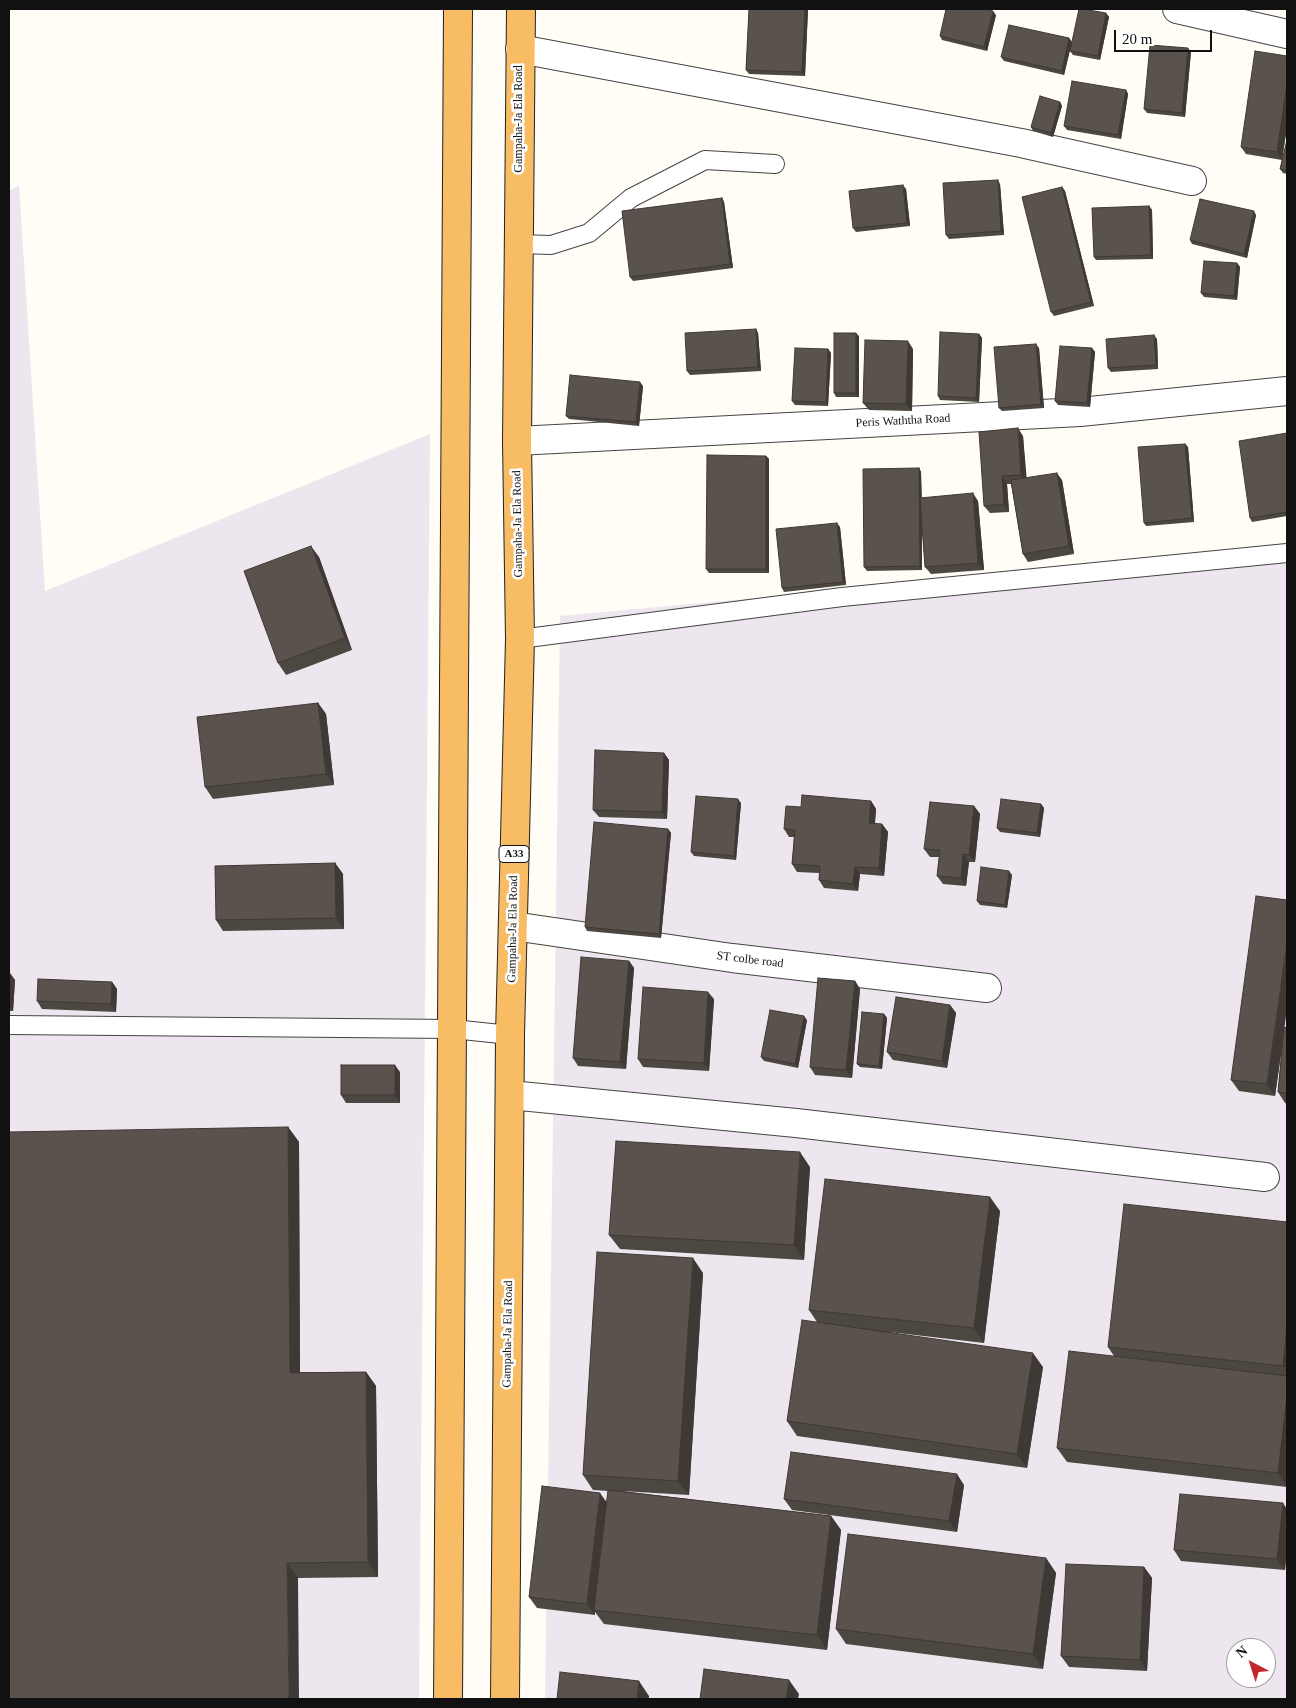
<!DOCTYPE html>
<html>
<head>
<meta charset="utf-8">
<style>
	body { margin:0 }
	#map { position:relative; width:1296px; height:1708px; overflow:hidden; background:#fffdf5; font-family:"Times New Roman",serif }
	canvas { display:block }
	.frame { position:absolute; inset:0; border:10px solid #111; pointer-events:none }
	.north { position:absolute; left:1226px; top:1638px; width:50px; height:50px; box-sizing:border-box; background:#fff; border:1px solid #a0a0a0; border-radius:50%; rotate:320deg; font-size:14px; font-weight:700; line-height:20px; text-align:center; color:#111 }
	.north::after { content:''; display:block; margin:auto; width:18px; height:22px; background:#c4262e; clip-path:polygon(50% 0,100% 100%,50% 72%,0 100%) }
	.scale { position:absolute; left:1114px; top:30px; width:98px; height:22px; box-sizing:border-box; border:2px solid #111; border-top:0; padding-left:6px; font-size:15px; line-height:18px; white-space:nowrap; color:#111; -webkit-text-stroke:4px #fff; paint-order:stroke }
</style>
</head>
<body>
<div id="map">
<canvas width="1296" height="1708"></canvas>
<div class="frame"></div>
<div class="north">N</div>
<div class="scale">20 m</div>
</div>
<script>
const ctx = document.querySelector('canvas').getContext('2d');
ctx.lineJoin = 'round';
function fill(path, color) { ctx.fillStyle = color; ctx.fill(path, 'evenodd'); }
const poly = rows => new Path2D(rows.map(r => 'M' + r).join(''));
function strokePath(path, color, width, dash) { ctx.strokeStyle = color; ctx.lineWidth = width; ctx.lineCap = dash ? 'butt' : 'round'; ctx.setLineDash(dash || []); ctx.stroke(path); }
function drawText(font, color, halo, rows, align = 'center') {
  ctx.font = font + ' "Times New Roman",serif'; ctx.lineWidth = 5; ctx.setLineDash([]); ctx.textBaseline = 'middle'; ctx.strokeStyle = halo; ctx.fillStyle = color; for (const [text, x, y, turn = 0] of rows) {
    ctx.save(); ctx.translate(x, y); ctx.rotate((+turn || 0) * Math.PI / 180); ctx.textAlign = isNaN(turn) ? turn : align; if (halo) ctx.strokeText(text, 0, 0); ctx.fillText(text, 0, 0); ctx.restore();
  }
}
fill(poly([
	[19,185,45,591,430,434,419,1699,9,1699,9,191],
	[1268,551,1287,552,1287,1699,545,1699,560,616],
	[1236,1648,1266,1648,1266,1678,1236,1678]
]), '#eee6ef');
const service = poly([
	[518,244,551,245,589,233,631,198,705,160,775,164],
	[520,639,842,597,1287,553],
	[9,1025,453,1029,510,1035]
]);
const minor = poly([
	[1177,9,1287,34],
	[520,49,1021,143,1192,181],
	[517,441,1080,412,1287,391],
	[513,926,732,958,987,988],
	[510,1095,796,1123,1265,1177]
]);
const trunk = poly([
	[448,1699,458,9],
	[505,1699,510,1035,520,639,517,441,521,9]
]);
strokePath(service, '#444', 20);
strokePath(minor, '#444', 30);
strokePath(trunk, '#222', 30);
strokePath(service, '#fff', 18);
strokePath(minor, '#fff', 28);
strokePath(trunk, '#f7bc64', 28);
fill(poly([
	[749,9,808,9,805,76,749,74,746,70],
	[1106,13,1109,17,1100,60,1073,55,1070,51,1071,45,1064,75,1004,61,1001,57,1069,38,1072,42],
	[996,15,987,51,942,40,940,36],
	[1191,52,1185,117,1147,113,1144,109],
	[1287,56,1287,127,1282,160,1246,154,1241,147],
	[1126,90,1128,94,1121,139,1067,130,1064,126],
	[1060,102,1062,106,1053,137,1033,131,1031,127],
	[1287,140,1287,174,1283,173,1280,169],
	[1000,184,1004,235,949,239,946,235],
	[1062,187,1065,191,1094,306,1054,316,1051,312],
	[906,189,910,226,856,232,853,228],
	[722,198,724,202,733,268,633,281,630,277],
	[1149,206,1152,210,1153,259,1096,260,1094,257],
	[1256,215,1247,258,1192,244,1190,240],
	[1237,263,1240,267,1237,300,1204,297,1201,293],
	[756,329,758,333,761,371,690,375,687,371],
	[979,334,982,338,979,402,940,400,938,396],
	[859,336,859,397,836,397,834,393],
	[1157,339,1158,369,1111,372,1108,368],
	[1039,348,1044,408,1002,411,999,408],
	[1092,348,1095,352,1090,407,1058,405,1055,401],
	[828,349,831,353,828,406,795,405,792,401],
	[913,349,912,411,869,410,863,403],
	[643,386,639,426,569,419,566,416],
	[1287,433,1287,516,1252,522,1250,518],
	[1023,436,1026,478,1062,480,1074,554,1028,562,1023,554,1011,484,1007,484,1009,512,990,513,984,506],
	[1185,444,1188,447,1194,522,1146,526,1144,523],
	[766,456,769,459,769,573,709,573,706,569],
	[919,468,921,472,922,498,978,501,984,570,931,574,925,567,922,527,922,570,867,571,864,567],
	[840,527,846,585,784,592,782,588],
	[319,557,352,650,286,675,278,663],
	[318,703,326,714,334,785,213,799,205,787],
	[664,753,669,760,667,819,599,817,593,810],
	[871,801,876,809,875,824,882,824,888,832,884,876,860,874,858,891,824,888,819,880,819,873,797,872,792,864,794,837,789,837,784,829,801,807],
	[741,803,736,860,694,856,691,852],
	[1041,804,1044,808,1040,837,1000,832,997,828],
	[974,806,980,814,975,862,969,862,966,886,943,884,937,876,939,857,930,857,924,849],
	[668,829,671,833,661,938,587,931,585,927],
	[335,863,343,874,344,929,223,931,216,920],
	[1012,875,1007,908,980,905,977,901],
	[629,961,634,968,626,1069,578,1066,573,1058],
	[9,973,15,980,13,1011,9,1011],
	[855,981,860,989,852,1078,815,1075,810,1067],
	[112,982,117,989,116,1012,42,1009,37,1001],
	[714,999,709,1071,643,1067,638,1059],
	[950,1005,956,1013,947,1068,893,1060,887,1052],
	[884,1014,887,1018,882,1069,860,1067,857,1064],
	[807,1020,798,1068,764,1061,761,1057],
	[1285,1027,1287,1028,1287,1104,1285,1103,1278,1092,1282,1048,1275,1096,1239,1091,1231,1080],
	[400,1072,400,1103,346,1103,341,1095],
	[288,1127,299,1142,300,1372,366,1372,376,1386,378,1577,298,1578,9,1699],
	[810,1167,804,1260,620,1249,609,1235],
	[1000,1211,984,1343,889,1332,1043,1367,1027,1468,797,1436,787,1421,817,1322,809,1310],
	[1287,1222,1287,1487,1067,1462,1057,1448,1114,1356,1108,1347],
	[703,1273,689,1495,621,1491,831,1516,841,1530,827,1650,604,1624,595,1612,595,1615,537,1608,529,1597,607,1502,608,1491,593,1490,583,1475],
	[964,1485,957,1532,792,1510,784,1499],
	[1287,1509,1287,1547,1285,1570,1181,1561,1174,1550],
	[1046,1558,1056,1573,1043,1669,846,1644,836,1629],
	[1144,1567,1152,1578,1147,1671,1069,1667,1061,1656]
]), '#4d4742');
fill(poly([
	[805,9,808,9,805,76,802,72],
	[993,11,996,15,987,51,984,47],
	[1106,13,1109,17,1100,60,1098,56],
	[1069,38,1072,42,1064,75,1062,71],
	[1188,48,1191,52,1185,117,1182,113],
	[1287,84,1287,127,1282,160,1277,152],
	[1126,90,1128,94,1121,139,1118,135],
	[1060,102,1062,106,1053,137,1051,133],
	[998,180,1000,184,1004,235,1001,231],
	[903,185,906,189,910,226,907,223],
	[1062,187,1065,191,1094,306,1091,302],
	[722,198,724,202,733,268,730,264],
	[1149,206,1152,210,1153,259,1151,255],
	[1254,211,1256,215,1247,258,1244,254],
	[1237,263,1240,267,1237,300,1234,296],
	[756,329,758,333,761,371,758,367],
	[856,333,859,336,859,397,856,393],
	[979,334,982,338,979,402,976,398],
	[1154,335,1157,339,1158,369,1156,365],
	[908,341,913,349,912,411,906,404],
	[1036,344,1039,348,1044,408,1041,404],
	[1092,348,1095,352,1090,407,1087,403],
	[828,349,831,353,828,406,826,402],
	[640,382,643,386,639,426,636,422],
	[1018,428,1023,436,1027,482,1021,475],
	[1185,444,1188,447,1194,522,1192,518],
	[766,456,769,459,769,573,766,569],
	[919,468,921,472,922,570,920,566],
	[1057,473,1062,480,1074,554,1069,546],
	[1002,476,1007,484,1009,512,1004,504],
	[973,493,978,501,984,570,978,563],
	[837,523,840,527,846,585,843,582],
	[311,546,319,557,352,650,345,638],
	[318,703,326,714,334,785,326,774],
	[664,753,669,760,667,819,662,812],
	[738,799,741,803,736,860,734,856],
	[871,801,876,809,874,831,869,823],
	[1041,804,1044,808,1040,837,1037,833],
	[974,806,980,814,975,862,969,855],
	[882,824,888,832,884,876,879,868],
	[668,829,671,833,661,938,659,934],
	[963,854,969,862,966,886,961,878],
	[335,863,343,874,344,929,336,918],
	[855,867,860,874,858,891,853,884],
	[1009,871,1012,875,1007,908,1005,905],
	[1287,942,1287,1009,1275,1096,1267,1084],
	[629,961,634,968,626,1069,620,1062],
	[10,973,15,980,13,1011,9,1005],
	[855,981,860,989,852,1078,846,1070],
	[112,982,117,989,116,1012,111,1004],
	[708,992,714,999,709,1071,704,1063],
	[950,1005,956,1013,947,1068,942,1061],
	[884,1014,887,1018,882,1069,879,1066],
	[804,1016,807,1020,798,1068,795,1064],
	[395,1065,400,1072,400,1103,395,1095],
	[288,1127,299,1142,300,1387,290,1373],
	[800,1152,810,1167,804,1260,794,1245],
	[990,1197,1000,1211,984,1343,974,1328],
	[693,1258,703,1273,689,1495,678,1481],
	[1287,1325,1287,1372,1283,1366],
	[1033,1353,1043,1367,1027,1468,1017,1454],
	[366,1372,376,1386,378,1577,368,1562],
	[1287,1395,1287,1486,1278,1473],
	[957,1474,964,1485,957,1532,949,1521],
	[600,1493,608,1504,594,1610,595,1612,595,1615,587,1604],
	[1283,1503,1287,1509,1287,1547,1285,1570,1277,1559],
	[831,1516,841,1530,827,1650,817,1635],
	[1046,1558,1056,1573,1043,1669,1033,1654],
	[287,1563,298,1578,299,1699,289,1699],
	[1144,1567,1152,1578,1147,1671,1140,1660],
	[789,1680,799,1694,798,1699,786,1699],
	[639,1681,649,1696,649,1699,637,1699]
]), '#3f3936');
const building = poly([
	[749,9,805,9,802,72,746,70,749,9],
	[946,9,983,9,993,11,984,47,940,36,946,9],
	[1079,9,1083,9,1106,13,1098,56,1070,51,1079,9],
	[1009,25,1069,38,1062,71,1001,57,1009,25],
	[1150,45,1188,48,1182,113,1144,109,1150,45],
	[1255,51,1287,56,1287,84,1277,152,1241,147,1255,51],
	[1072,81,1126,90,1118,135,1064,126,1072,81],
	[1040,96,1060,102,1051,133,1031,127,1040,96],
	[1287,140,1287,171,1280,169,1287,140],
	[998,180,1001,231,946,235,943,183,998,180],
	[903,185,907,223,853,228,849,191,903,185],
	[1062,187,1091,302,1051,312,1022,197,1062,187],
	[722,198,730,264,630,277,622,211,722,198],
	[1200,199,1254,211,1244,254,1190,240,1200,199],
	[1149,206,1151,255,1094,257,1092,208,1149,206],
	[1204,261,1237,263,1234,296,1201,293,1204,261],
	[756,329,758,367,687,371,685,333,756,329],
	[940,332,979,334,976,398,938,396,940,332],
	[834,333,856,333,856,393,834,393,834,333],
	[1154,335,1156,365,1108,368,1106,339,1154,335],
	[865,340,908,341,906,404,863,403,865,340],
	[1036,344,1041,404,999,408,994,347,1036,344],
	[1060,346,1092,348,1087,403,1055,401,1060,346],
	[795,348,828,349,826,402,792,401,795,348],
	[570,375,640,382,636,422,566,416,570,375],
	[1018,428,1021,475,1002,476,1004,504,984,506,979,432,1018,428],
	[1287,433,1287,512,1250,518,1239,441,1287,433],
	[1185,444,1192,518,1144,523,1138,447,1185,444],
	[707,455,766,456,766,569,706,569,707,455],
	[919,468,920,566,864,567,863,469,919,468],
	[1057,473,1069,546,1023,554,1011,480,1057,473],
	[973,493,978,563,925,567,920,498,973,493],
	[837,523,843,582,782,588,776,529,837,523],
	[311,546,345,638,278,663,244,571,311,546],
	[318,703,326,774,205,787,197,717,318,703],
	[595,750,664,753,662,812,593,810,595,750],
	[802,795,871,801,869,823,882,824,879,868,855,867,853,884,819,880,820,866,792,864,795,830,784,829,786,806,801,807,802,795],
	[696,796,738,799,734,856,691,852,696,796],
	[1001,799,1041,804,1037,833,997,828,1001,799],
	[930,802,974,806,969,855,963,854,961,878,937,876,940,850,924,849,930,802],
	[594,822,668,829,659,934,585,927,594,822],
	[335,863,336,918,216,920,215,866,335,863],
	[981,867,1009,871,1005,905,977,901,981,867],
	[1256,896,1287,900,1287,942,1267,1084,1231,1080,1256,896],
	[581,957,629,961,620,1062,573,1058,581,957],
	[818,978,855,981,846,1070,810,1067,818,978],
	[38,979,112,982,111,1004,37,1001,38,979],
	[643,987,708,992,704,1063,638,1059,643,987],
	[896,997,950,1005,942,1061,887,1052,896,997],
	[770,1010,804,1016,795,1064,761,1057,770,1010],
	[862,1012,884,1014,879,1066,857,1064,862,1012],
	[1284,1027,1287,1028,1287,1093,1278,1092,1284,1027],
	[341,1065,395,1065,395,1095,341,1095,341,1065],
	[288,1127,290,1373,366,1372,368,1562,287,1563,289,1699,9,1699,9,1132,288,1127],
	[616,1141,800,1152,794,1245,609,1235,616,1141],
	[825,1179,990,1197,974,1328,809,1310,825,1179],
	[1124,1204,1287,1222,1287,1325,1283,1366,1108,1347,1124,1204],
	[597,1252,693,1258,678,1481,583,1475,597,1252],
	[802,1320,1033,1353,1017,1454,787,1421,802,1320],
	[1069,1351,1287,1376,1287,1395,1278,1473,1057,1448,1069,1351],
	[791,1452,957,1474,949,1521,784,1499,791,1452],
	[542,1486,600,1493,587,1604,529,1597,542,1486],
	[608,1490,831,1516,817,1635,594,1610,608,1490],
	[1180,1494,1283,1503,1277,1559,1174,1550,1180,1494],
	[848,1534,1046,1558,1033,1654,836,1629,848,1534],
	[1066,1564,1144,1567,1140,1660,1061,1656,1066,1564],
	[704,1669,789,1680,786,1699,700,1699,704,1669],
	[560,1672,639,1681,637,1699,557,1699,560,1672]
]);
fill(building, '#5a524d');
strokePath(building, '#3f3936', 1);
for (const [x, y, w] of [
	[514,854,30]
]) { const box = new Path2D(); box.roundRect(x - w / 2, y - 8.5, w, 17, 4); ctx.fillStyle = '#fff'; ctx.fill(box); strokePath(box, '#111', 1); }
drawText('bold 11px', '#111', null, [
	["A33",514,854]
]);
drawText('12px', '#111', '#fff', [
	["Gampaha-Ja Ela Road",519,119,-90],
	["Peris Waththa Road",903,421,-3],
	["Gampaha-Ja Ela Road",518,524,-91],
	["Gampaha-Ja Ela Road",513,929,-89],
	["ST colbe road",750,960,7],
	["Gampaha-Ja Ela Road",508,1334,-89]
]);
</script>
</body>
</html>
